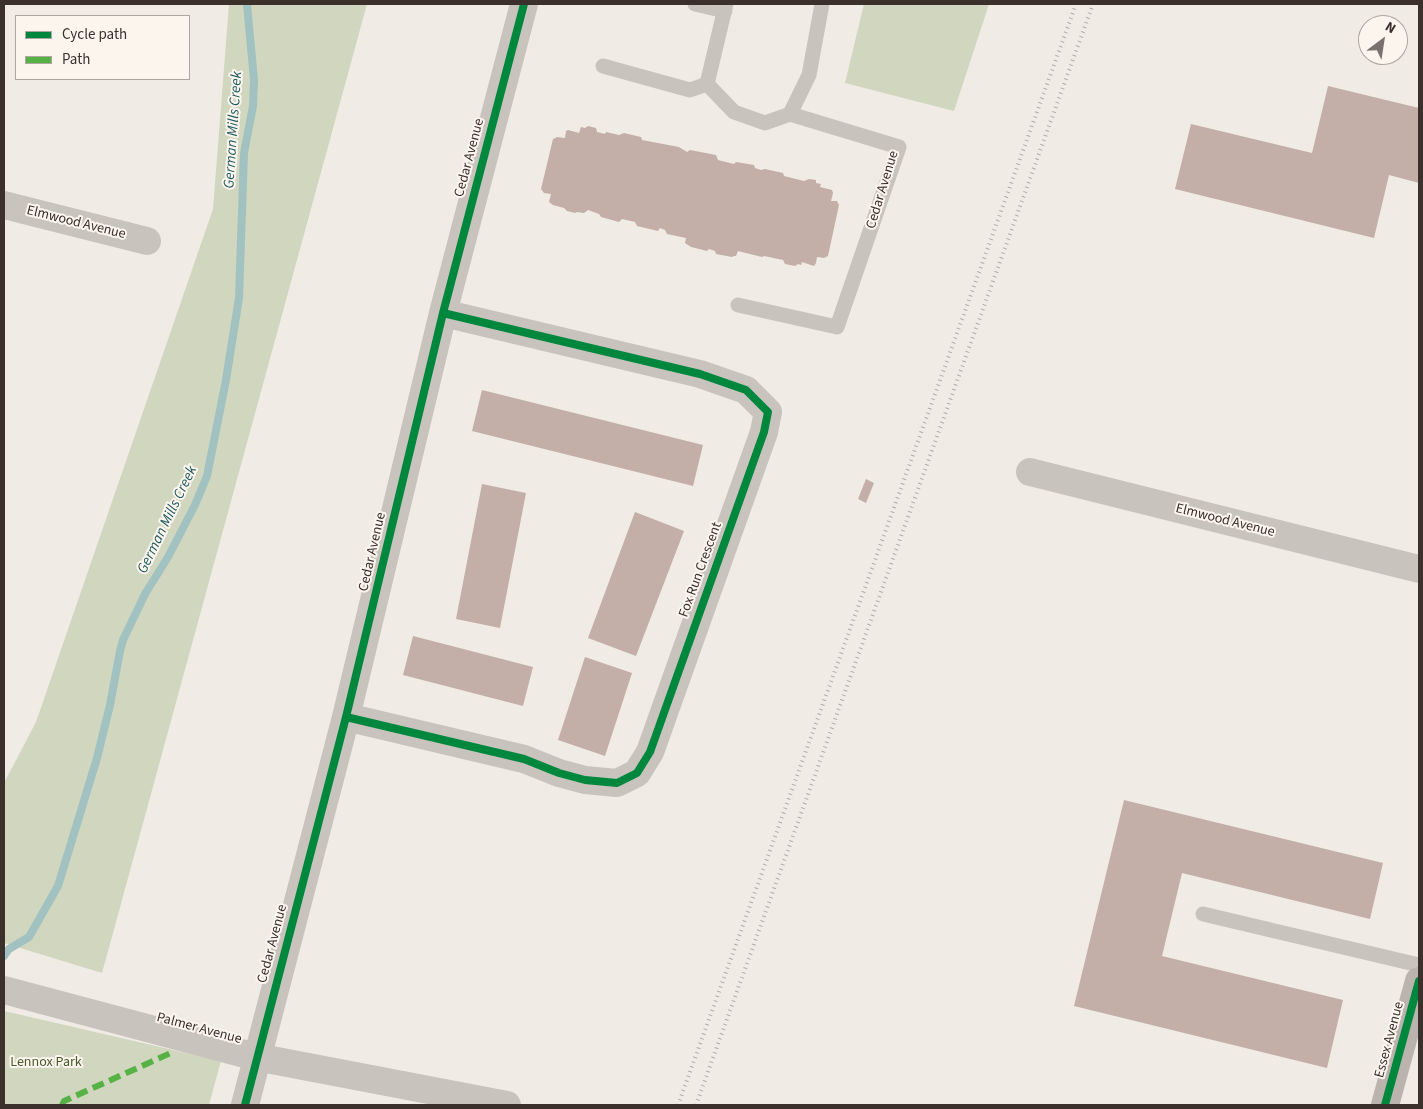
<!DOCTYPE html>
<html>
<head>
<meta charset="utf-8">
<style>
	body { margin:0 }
	#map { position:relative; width:1423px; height:1109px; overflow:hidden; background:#f0ebe5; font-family:"Source Sans 3",sans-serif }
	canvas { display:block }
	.frame { position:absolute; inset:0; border:5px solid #3b302b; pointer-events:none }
	.legend { position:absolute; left:15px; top:15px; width:175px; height:65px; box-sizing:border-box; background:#fbf5ee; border:1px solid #aea6a0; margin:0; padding:6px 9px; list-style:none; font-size:15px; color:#3b302b }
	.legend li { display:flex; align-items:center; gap:10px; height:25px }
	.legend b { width:25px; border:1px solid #aea6a0 }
	.north { position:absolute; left:1358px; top:15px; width:50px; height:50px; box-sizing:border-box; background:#fbf5ee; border:1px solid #aea6a0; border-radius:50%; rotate:31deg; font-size:14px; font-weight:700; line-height:20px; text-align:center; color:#3b302b }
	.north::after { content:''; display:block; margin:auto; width:18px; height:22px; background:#7a716c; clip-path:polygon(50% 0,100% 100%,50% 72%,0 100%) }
</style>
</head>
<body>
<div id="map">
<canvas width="1423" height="1109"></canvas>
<div class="frame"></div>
<ul class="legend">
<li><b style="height:6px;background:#00873e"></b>Cycle path</li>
<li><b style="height:6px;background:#57b246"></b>Path</li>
</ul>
<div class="north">N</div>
</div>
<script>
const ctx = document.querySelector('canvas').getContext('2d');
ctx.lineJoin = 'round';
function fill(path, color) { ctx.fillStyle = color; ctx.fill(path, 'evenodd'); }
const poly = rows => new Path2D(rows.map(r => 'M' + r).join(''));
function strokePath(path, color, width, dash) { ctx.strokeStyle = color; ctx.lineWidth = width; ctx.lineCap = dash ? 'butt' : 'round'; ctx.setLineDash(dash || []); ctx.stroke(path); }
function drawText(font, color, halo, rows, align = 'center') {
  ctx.font = font + ' "Source Sans 3",sans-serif'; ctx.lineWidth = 4; ctx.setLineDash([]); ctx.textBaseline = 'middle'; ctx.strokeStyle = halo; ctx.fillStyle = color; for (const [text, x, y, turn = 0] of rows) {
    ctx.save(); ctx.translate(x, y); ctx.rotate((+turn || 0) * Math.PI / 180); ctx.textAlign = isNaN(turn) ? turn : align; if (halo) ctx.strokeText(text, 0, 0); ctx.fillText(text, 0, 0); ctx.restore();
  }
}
fill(poly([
	[229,4,367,4,102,973,4,943,4,783,36,722,213,209],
	[864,4,989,4,954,111,845,83],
	[4,1011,221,1061,209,1105,4,1105]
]), '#d1d6bf');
strokePath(poly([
	[4,956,9,949,29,937,58,886,97,758,110,705,120,651,123,640,145,594,168,557,195,505,207,476,226,380,239,298,244,153,253,106,254,80,247,4]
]), '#a1c2c1', 8);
fill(poly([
	[1328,86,1419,108,1419,183,1389,175,1374,238,1175,189,1191,124,1312,153],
	[588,126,596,128,597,132,605,134,606,132,619,135,624,133,641,137,642,140,679,147,687,152,690,150,716,155,718,160,734,164,736,162,754,165,755,168,761,170,765,169,783,173,784,176,804,181,809,179,816,180,816,183,821,184,820,187,832,190,833,193,831,201,837,201,839,205,828,256,824,258,817,257,816,263,814,266,802,262,801,265,798,264,795,266,785,264,783,260,764,256,762,257,738,251,736,256,734,256,732,257,716,254,715,251,709,249,707,251,691,247,685,243,686,238,667,234,665,230,660,228,658,231,637,226,635,222,622,219,619,222,601,217,599,214,588,210,584,213,577,212,575,213,567,211,564,208,553,205,549,202,551,194,544,193,541,189,553,139,557,137,565,138,566,131,568,130,579,133,581,127,585,128],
	[482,390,703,445,693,486,472,431],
	[866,479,874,483,866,503,858,499],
	[482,484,526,493,500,628,456,619],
	[635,512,684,531,636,656,588,638],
	[413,636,533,667,523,706,403,675],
	[585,657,632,673,605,756,558,740],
	[1124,800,1383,863,1370,919,1182,873,1162,956,1343,1000,1327,1068,1074,1006]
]), '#c3afa7');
strokePath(poly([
	[695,4,725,11],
	[603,66,690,90,707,84],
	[707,84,734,112,765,123,790,114,899,147,837,327,738,305],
	[707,84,726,4],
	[790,114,809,75,822,4],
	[1203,914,1419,965]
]), '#c9c3be', 15);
strokePath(poly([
	[4,205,147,241],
	[1030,472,1419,569],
	[346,717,524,759,559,773,585,780,617,783,637,773,650,752,764,432,768,412,746,390,700,374,443,313],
	[4,990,256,1057,507,1105],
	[245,1105,346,717,443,313,524,4]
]), '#c9c3be', 28);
strokePath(poly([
	[1385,1105,1419,981]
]), '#bab3ae', 28);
strokePath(poly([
	[678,1105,1076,4],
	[696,1105,1093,4]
]), '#b1aca8', 4, [1, 4]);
strokePath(poly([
	[62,1105,64,1101,173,1052]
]), '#57b246', 6, [12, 6]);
strokePath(poly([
	[346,717,524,759,559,773,585,780,617,783,637,773,650,752,764,432,768,412,746,390,700,374,443,313],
	[245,1105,346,717,443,313,524,4],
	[1385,1105,1419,981]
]), '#00873e', 8);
drawText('14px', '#3b302b', '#fbf5ee', [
	["Cedar Avenue",470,158,-75],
	["Cedar Avenue",883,190,-73],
	["Elmwood Avenue",76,223,14],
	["Elmwood Avenue",1225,521,14],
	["Cedar Avenue",373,552,-77],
	["Fox Run Crescent",701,570,-70],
	["Cedar Avenue",273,944,-75],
	["Palmer Avenue",199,1029,15],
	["Essex Avenue",1390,1040,-75]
]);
drawText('14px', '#4a5a2e', '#fbf5ee', [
	["Lennox Park",46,1063]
]);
drawText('italic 15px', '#1f5a5e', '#fbf5ee', [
	["German Mills Creek",234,130,-86],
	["German Mills Creek",168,520,-64]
]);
</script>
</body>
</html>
